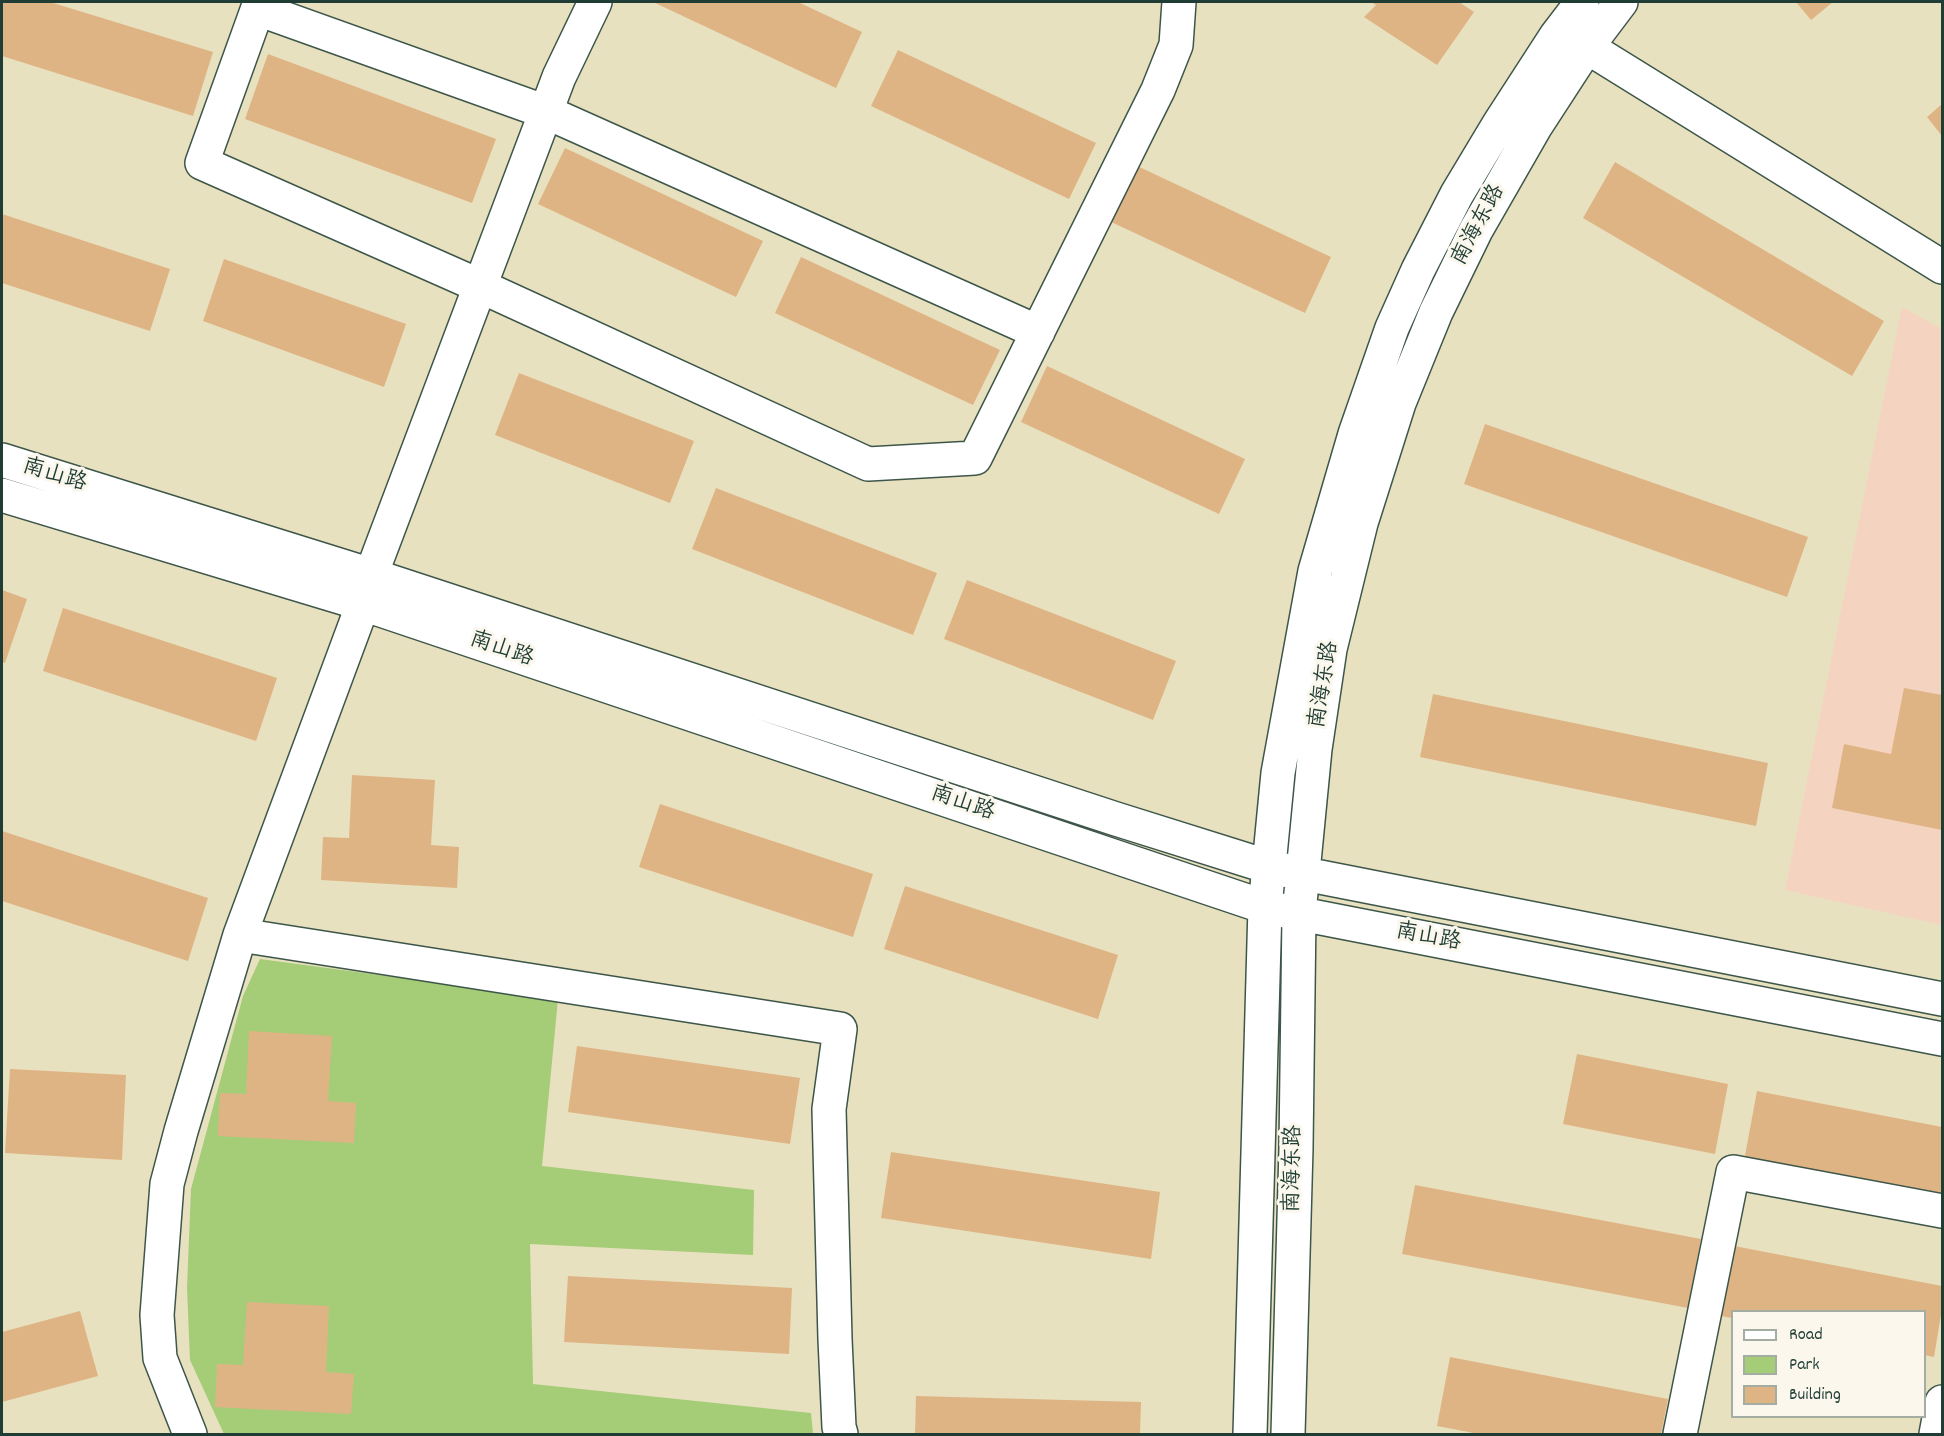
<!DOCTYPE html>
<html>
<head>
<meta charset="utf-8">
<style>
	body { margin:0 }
	#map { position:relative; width:1944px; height:1436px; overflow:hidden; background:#e8e1bf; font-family:Dekko,sans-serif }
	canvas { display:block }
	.frame { position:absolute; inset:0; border:3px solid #1f3d34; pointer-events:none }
	.legend { position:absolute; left:1731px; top:1310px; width:195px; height:108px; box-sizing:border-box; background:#fbf7ec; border:2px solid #a3ada2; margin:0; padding:8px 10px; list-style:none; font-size:18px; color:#1f3d34 }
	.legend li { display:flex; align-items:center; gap:12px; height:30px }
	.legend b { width:30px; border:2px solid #a3ada2 }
</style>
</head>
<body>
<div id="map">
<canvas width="1944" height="1436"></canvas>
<div class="frame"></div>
<ul class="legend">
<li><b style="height:8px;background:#fff"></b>Road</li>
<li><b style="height:16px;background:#a5cc77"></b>Park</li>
<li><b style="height:16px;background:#dfb484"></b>Building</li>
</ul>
</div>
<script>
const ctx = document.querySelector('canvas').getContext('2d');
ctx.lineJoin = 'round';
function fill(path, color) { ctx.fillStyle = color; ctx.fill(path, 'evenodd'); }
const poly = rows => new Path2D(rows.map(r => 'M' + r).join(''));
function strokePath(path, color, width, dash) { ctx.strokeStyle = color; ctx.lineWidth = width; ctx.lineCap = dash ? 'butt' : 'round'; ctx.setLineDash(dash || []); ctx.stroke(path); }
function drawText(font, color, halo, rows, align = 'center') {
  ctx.font = font + ' Dekko,"LXGW WenKai TC",sans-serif'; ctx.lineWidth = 6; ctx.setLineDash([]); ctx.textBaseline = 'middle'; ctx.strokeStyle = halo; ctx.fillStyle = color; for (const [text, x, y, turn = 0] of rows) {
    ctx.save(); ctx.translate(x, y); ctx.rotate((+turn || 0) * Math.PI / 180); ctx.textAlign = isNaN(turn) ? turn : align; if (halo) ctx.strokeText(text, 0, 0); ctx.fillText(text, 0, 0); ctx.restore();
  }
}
fill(poly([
	[1902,307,1942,329,1942,925,1785,890]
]), '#f4d3c0');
fill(poly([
	[260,959,558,999,542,1166,754,1190,753,1255,530,1244,533,1384,811,1413,813,1434,224,1434,190,1360,187,1288,191,1189,243,996]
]), '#a5cc77');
fill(poly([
	[2,2,50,2,213,52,193,116,2,56],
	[653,2,798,2,862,32,836,88],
	[1371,2,1459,2,1474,12,1437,65,1364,17,1376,5],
	[1796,2,1833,2,1811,20],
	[898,50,1096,143,1069,199,871,106],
	[268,54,496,139,472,203,245,119],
	[1942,104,1942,136,1927,117],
	[565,148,763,241,736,297,538,204],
	[1615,162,1884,321,1852,376,1583,218],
	[1133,164,1331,257,1305,313,1107,220],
	[2,214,170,269,150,331,2,283],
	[801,257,1000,350,973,405,775,313],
	[224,259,406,324,384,387,203,321],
	[1047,366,1245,459,1219,514,1021,422],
	[519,373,694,441,670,503,495,435],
	[1485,424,1808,537,1787,597,1464,484],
	[716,488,937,573,913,635,692,549],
	[967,580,1176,661,1153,720,944,639],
	[2,590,27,599,5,663,2,662],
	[63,608,277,678,256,741,43,671],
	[1904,688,1942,695,1942,830,1832,808,1844,744,1891,754],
	[1433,694,1768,763,1756,826,1420,757],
	[352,775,435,780,431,845,459,847,457,888,321,880,323,837,349,838],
	[660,804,873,874,853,937,639,867],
	[2,831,208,898,188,961,2,901],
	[905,886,1118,955,1098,1019,884,949],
	[249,1031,332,1036,328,1101,356,1103,354,1143,218,1136,220,1093,246,1094],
	[577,1046,800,1078,790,1144,568,1112],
	[1577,1054,1728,1084,1715,1154,1563,1124],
	[10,1069,126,1075,122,1160,5,1153],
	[1757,1091,1942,1127,1942,1199,1744,1161],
	[891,1152,1160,1192,1151,1259,881,1218],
	[1415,1185,1701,1239,1688,1308,1402,1254],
	[1729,1245,1942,1286,1942,1309,1934,1357,1924,1355,1924,1312,1732,1312,1732,1318,1716,1315],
	[568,1276,792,1288,789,1354,564,1342],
	[247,1302,329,1306,326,1372,354,1374,351,1414,215,1407,217,1364,243,1365],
	[80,1311,98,1376,2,1402,2,1332],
	[1450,1357,1668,1399,1661,1434,1479,1434,1437,1426],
	[916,1396,1141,1402,1140,1434,915,1434]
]), '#dfb484');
const minor = poly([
	[260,2,202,163,480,286,868,464,975,458,1158,90,1176,45,1179,2],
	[258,9,546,112,1038,332],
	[1587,47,1942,267],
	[2,460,371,575,1116,819,1269,867,1942,999],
	[2,495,363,604,1265,907,1942,1039],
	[240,935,840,1029,829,1109,835,1339,839,1427,841,1434],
	[190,1434,160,1358,157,1315,167,1184,181,1131,240,935,363,604,371,575,559,77,595,2],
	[1250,1434,1265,907,1278,773,1315,571,1355,434,1392,328,1418,270,1457,194,1499,124,1556,36,1582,2],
	[1288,1434,1296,1148,1299,913,1315,749,1330,649,1361,523,1399,403,1436,312,1476,230,1535,127,1587,47,1621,2],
	[1680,1434,1733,1172,1942,1211],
	[1936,1434,1942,1402]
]);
strokePath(minor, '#3d5649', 36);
strokePath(minor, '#fff', 33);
drawText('22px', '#1f3d34', '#fbf7ec', [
	["南海东路",1480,226,-62],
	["南山路",54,477,17],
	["南山路",501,651,19],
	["南海东路",1326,685,-81],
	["南山路",962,805,19],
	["南山路",1428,939,11],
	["南海东路",1295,1169,-89]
]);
</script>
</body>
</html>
